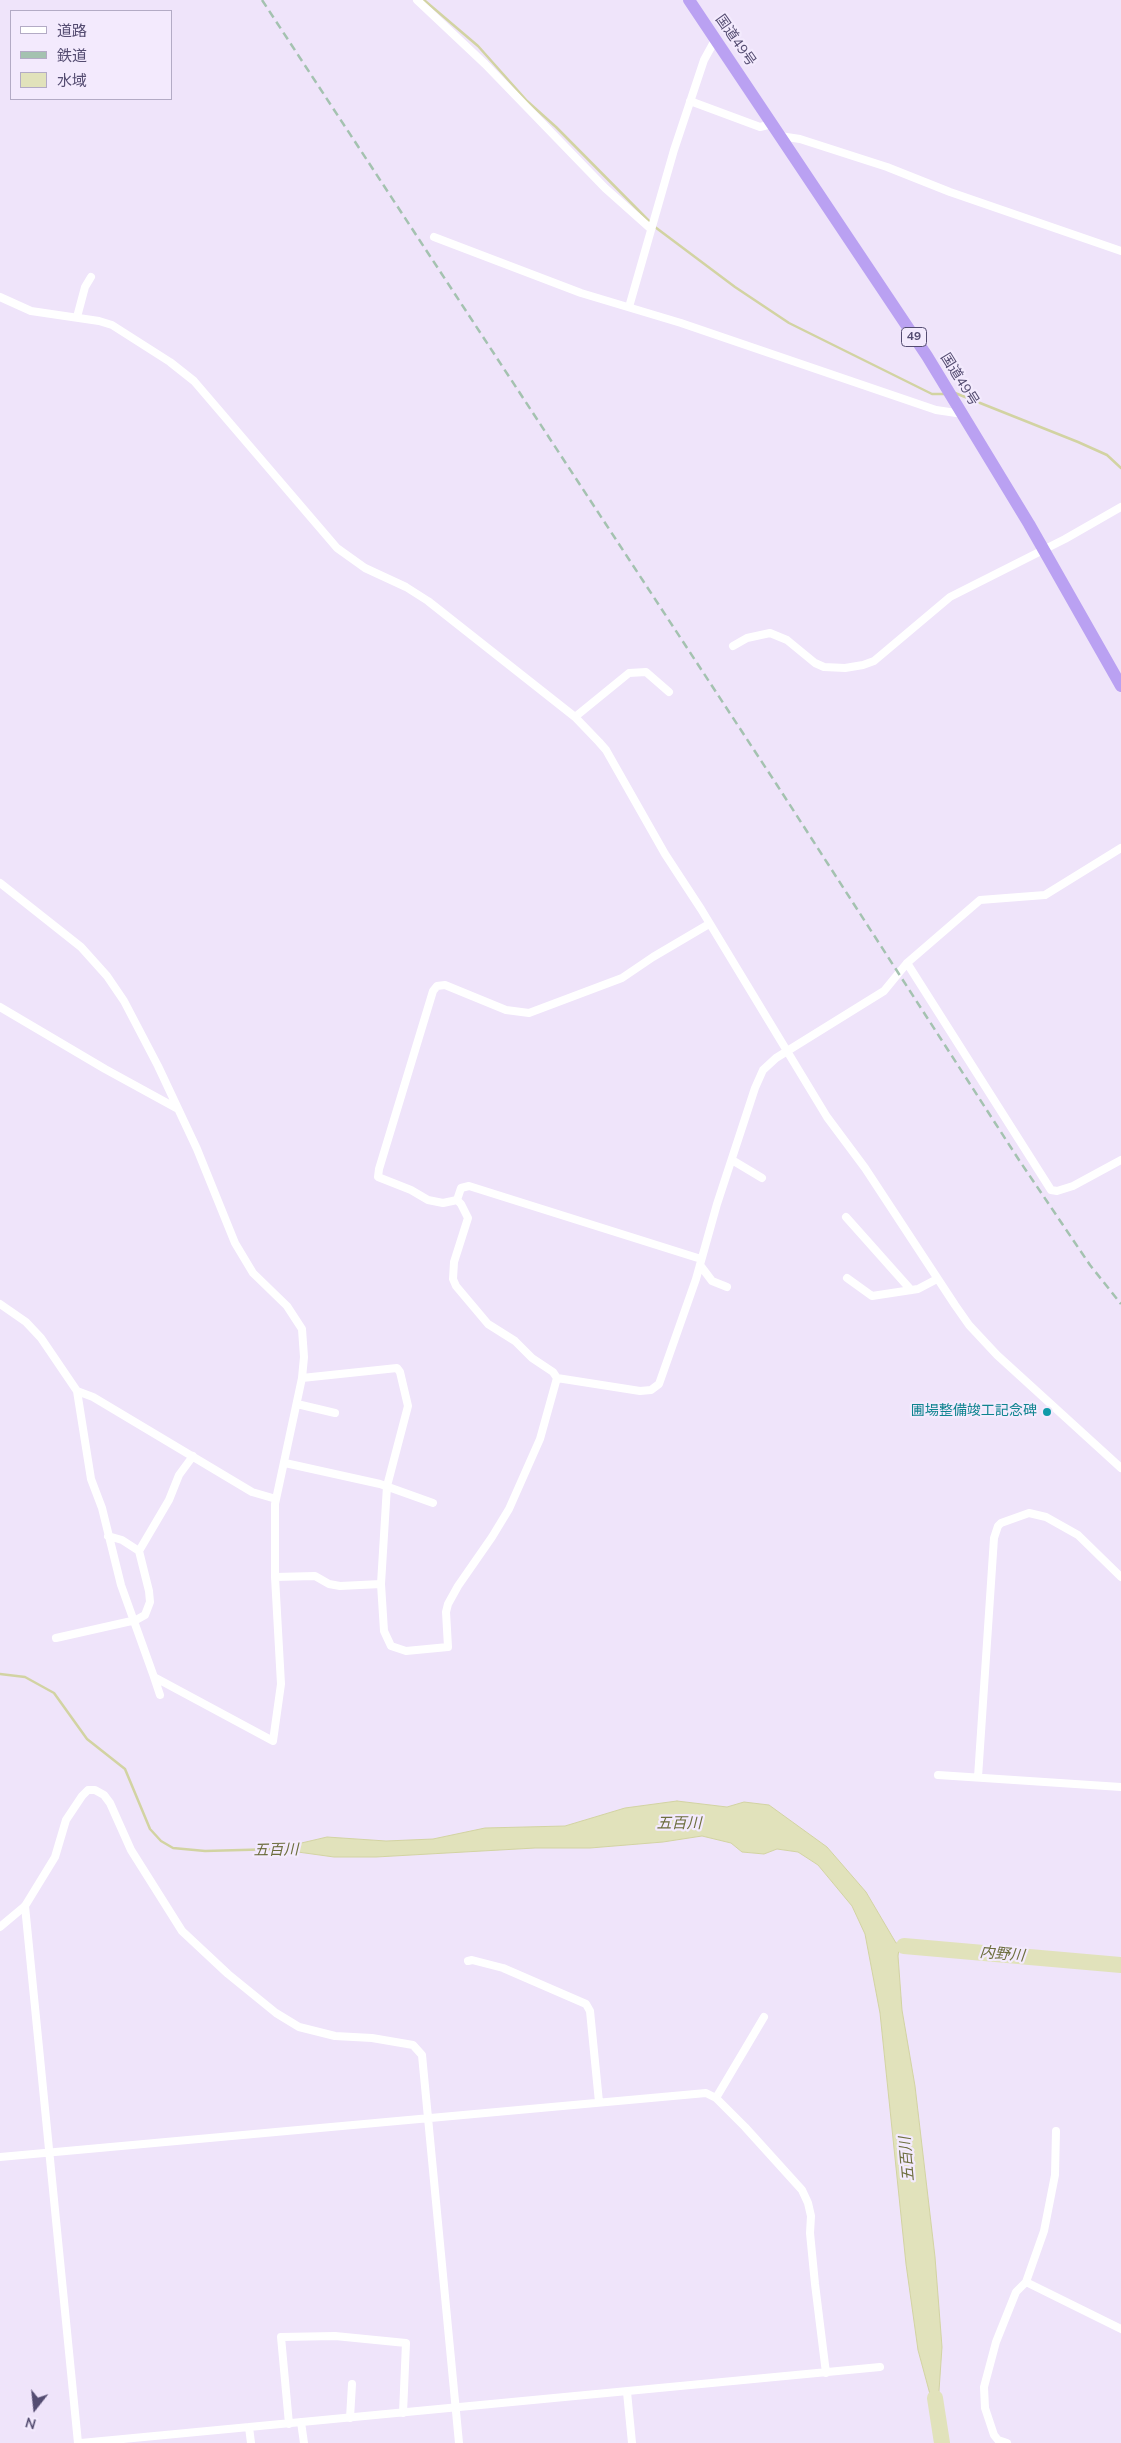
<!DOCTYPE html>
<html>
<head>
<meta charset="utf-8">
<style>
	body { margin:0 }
	#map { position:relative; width:1121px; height:2443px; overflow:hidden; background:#efe4fa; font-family:"Nunito Sans","Noto Sans JP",sans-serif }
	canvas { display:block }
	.legend { position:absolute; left:10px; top:10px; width:162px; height:90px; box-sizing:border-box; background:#f3eafd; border:1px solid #b3abc5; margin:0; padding:6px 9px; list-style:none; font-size:15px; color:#544c71 }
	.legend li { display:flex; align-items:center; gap:10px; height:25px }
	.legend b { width:25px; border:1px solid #b3abc5 }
	.north { position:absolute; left:10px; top:2383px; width:50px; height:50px; -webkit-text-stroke:4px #f3eafd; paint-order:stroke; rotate:196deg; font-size:14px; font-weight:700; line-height:20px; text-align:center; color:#544c71 }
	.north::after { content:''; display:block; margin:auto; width:18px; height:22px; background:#544c71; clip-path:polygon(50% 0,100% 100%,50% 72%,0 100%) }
</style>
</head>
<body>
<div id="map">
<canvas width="1121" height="2443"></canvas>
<ul class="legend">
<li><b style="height:6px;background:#fff"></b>道路</li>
<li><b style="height:6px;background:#a4c2b0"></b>鉄道</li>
<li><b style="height:14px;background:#e1e2bb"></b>水域</li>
</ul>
<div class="north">N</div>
</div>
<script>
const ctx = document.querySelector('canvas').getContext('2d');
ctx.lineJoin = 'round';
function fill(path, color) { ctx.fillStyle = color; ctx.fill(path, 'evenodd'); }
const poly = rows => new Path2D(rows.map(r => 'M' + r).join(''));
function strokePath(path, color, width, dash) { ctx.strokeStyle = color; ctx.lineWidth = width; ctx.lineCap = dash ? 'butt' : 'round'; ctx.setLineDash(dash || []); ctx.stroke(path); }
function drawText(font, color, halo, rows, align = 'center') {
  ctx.font = font + ' "Nunito Sans","Noto Sans JP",sans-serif'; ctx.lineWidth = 4.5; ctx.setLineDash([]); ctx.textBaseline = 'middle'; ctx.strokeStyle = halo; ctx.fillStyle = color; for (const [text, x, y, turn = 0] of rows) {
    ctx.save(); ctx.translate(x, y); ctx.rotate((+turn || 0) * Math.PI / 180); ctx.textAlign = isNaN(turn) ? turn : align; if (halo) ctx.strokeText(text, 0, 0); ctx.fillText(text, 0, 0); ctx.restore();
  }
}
const water = poly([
	[677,1801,727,1807,744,1802,769,1805,827,1847,866,1892,896,1943,926,1946,926,1949,899,1949,898,1956,902,2010,915,2086,935,2257,942,2347,937,2420,918,2350,906,2264,880,2013,865,1934,852,1906,818,1865,798,1852,777,1849,764,1854,742,1852,731,1843,702,1836,663,1842,590,1848,535,1848,376,1857,334,1857,276,1849,327,1837,386,1841,433,1839,485,1828,565,1826,625,1808,677,1801]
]);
fill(water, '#e1e2bb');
strokePath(water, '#d2d3a2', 1);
strokePath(poly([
	[424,0,478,46,527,101,556,127,651,223],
	[655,227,735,287,789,323,932,394,944,394],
	[955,393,1078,442,1107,455,1121,468],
	[0,1674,25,1677,54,1693,87,1739,125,1769,150,1829,161,1841,173,1848,205,1851,278,1849]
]), '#d2d3a2', 2.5);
strokePath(poly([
	[904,1946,1121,1965],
	[935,2398,942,2443]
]), '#e1e2bb', 16);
strokePath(poly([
	[417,0,485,64,605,188,651,229],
	[690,101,760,127,772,124],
	[780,136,800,139,887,167,950,192,1121,251],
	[434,237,581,293,681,323,936,410,963,414],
	[0,297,31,311,99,321,112,325,170,362,194,381,337,548,365,568,406,587,428,601,575,717,599,742,606,750,665,854,701,909,827,1117,865,1168,955,1305,969,1325,997,1355,1121,1468],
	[629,307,674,150,704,60,715,40],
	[77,317,85,287,91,277],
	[733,646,747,638,770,633,787,640,815,663,824,667,845,668,863,665,874,661,950,597,1065,539,1121,507],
	[575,717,629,673,646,672,669,692],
	[0,883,81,947,107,976,124,1001,158,1066,197,1149,235,1243,253,1273,287,1306,302,1329,304,1357,302,1378,275,1504,275,1577,281,1684,273,1741,154,1677,121,1585,102,1508,91,1479,77,1391,41,1338,26,1322,0,1304],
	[907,963,1051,1190,1057,1191,1073,1186,1121,1160],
	[0,1007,105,1069,178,1109],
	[732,1160,762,1178],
	[457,1200,461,1188,469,1186,701,1259],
	[846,1217,911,1290],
	[700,1265,712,1281,727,1287],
	[847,1278,872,1296,918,1289,937,1279],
	[302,1378,397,1368,400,1372,408,1406,387,1486,381,1584],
	[557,1378,553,1372,532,1358,515,1341,488,1324,456,1286,453,1279,454,1262,468,1218,461,1204,457,1200,443,1203,428,1200,411,1190,378,1177,379,1169,433,991,437,986,445,985,506,1010,529,1013,622,978,653,957,709,924],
	[77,1391,93,1397,252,1492,276,1499],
	[297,1404,335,1413],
	[285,1463,380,1484,433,1503],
	[108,1536,122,1540,139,1551],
	[275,1577,315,1576,329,1584,340,1586,381,1584,384,1631,391,1646,406,1651,448,1647,446,1612,448,1604,458,1586,492,1537,509,1509,540,1439,557,1378,640,1391,651,1390,659,1384,696,1279,717,1204,755,1088,763,1070,776,1058,884,991,907,963,980,900,1045,895,1121,848],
	[56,1638,136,1620,145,1615,150,1602,149,1591,139,1551,169,1500,179,1475,193,1456],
	[154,1677,160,1695],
	[938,1775,1121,1787],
	[978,1777,994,1538,998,1526,1001,1523,1029,1513,1046,1517,1078,1535,1121,1577],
	[25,1906,78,2443],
	[0,1927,25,1906,55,1857,66,1820,82,1796,88,1790,95,1790,104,1795,110,1803,131,1850,182,1931,228,1974,276,2013,299,2027,335,2036,372,2038,413,2045,422,2055,459,2443],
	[468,1961,472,1960,503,1968,586,2004,590,2011,599,2102],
	[716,2098,764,2017],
	[0,2157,706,2093,716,2098,745,2127,802,2190,808,2203,811,2216,810,2233,815,2284,826,2373],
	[1026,2282,1121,2329],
	[627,2392,632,2443],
	[350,2418,352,2384],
	[301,2422,304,2443],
	[289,2424,281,2337,335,2336,406,2343,403,2413],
	[249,2427,251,2443],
	[81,2443,880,2367],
	[1007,2443,998,2440,994,2435,985,2408,984,2387,996,2342,1016,2292,1026,2282,1044,2231,1055,2175,1056,2131]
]), '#fff', 8);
strokePath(poly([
	[689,0,927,356,1029,524,1121,686]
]), '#baa1f2', 12);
strokePath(poly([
	[262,0,777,785,1019,1160,1090,1265,1121,1304]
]), '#a4c2b0', 2.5, [8, 5]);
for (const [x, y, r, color] of [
	[1047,1412,5,"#0f9aa8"]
]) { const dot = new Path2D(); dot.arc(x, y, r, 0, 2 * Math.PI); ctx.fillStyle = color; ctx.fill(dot); strokePath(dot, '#f3eafd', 2); }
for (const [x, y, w] of [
	[914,337,25]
]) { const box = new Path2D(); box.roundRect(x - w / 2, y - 9.5, w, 19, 4); ctx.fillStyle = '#f3eafd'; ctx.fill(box); strokePath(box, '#544c71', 1); }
drawText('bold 12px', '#544c71', null, [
	["49",914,337]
]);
drawText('14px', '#544c71', '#f3eafd', [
	["国道49号",735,41,55],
	["国道49号",959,380,58]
]);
drawText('14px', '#0d838f', '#f3eafd', [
	["圃場整備竣工記念碑",1037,1412]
], 'right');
drawText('italic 15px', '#6d6e3e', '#f3eafd', [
	["五百川",679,1824],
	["五百川",276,1851,-1],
	["内野川",1002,1955,5],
	["五百川",908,2159,-95]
]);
</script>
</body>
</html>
